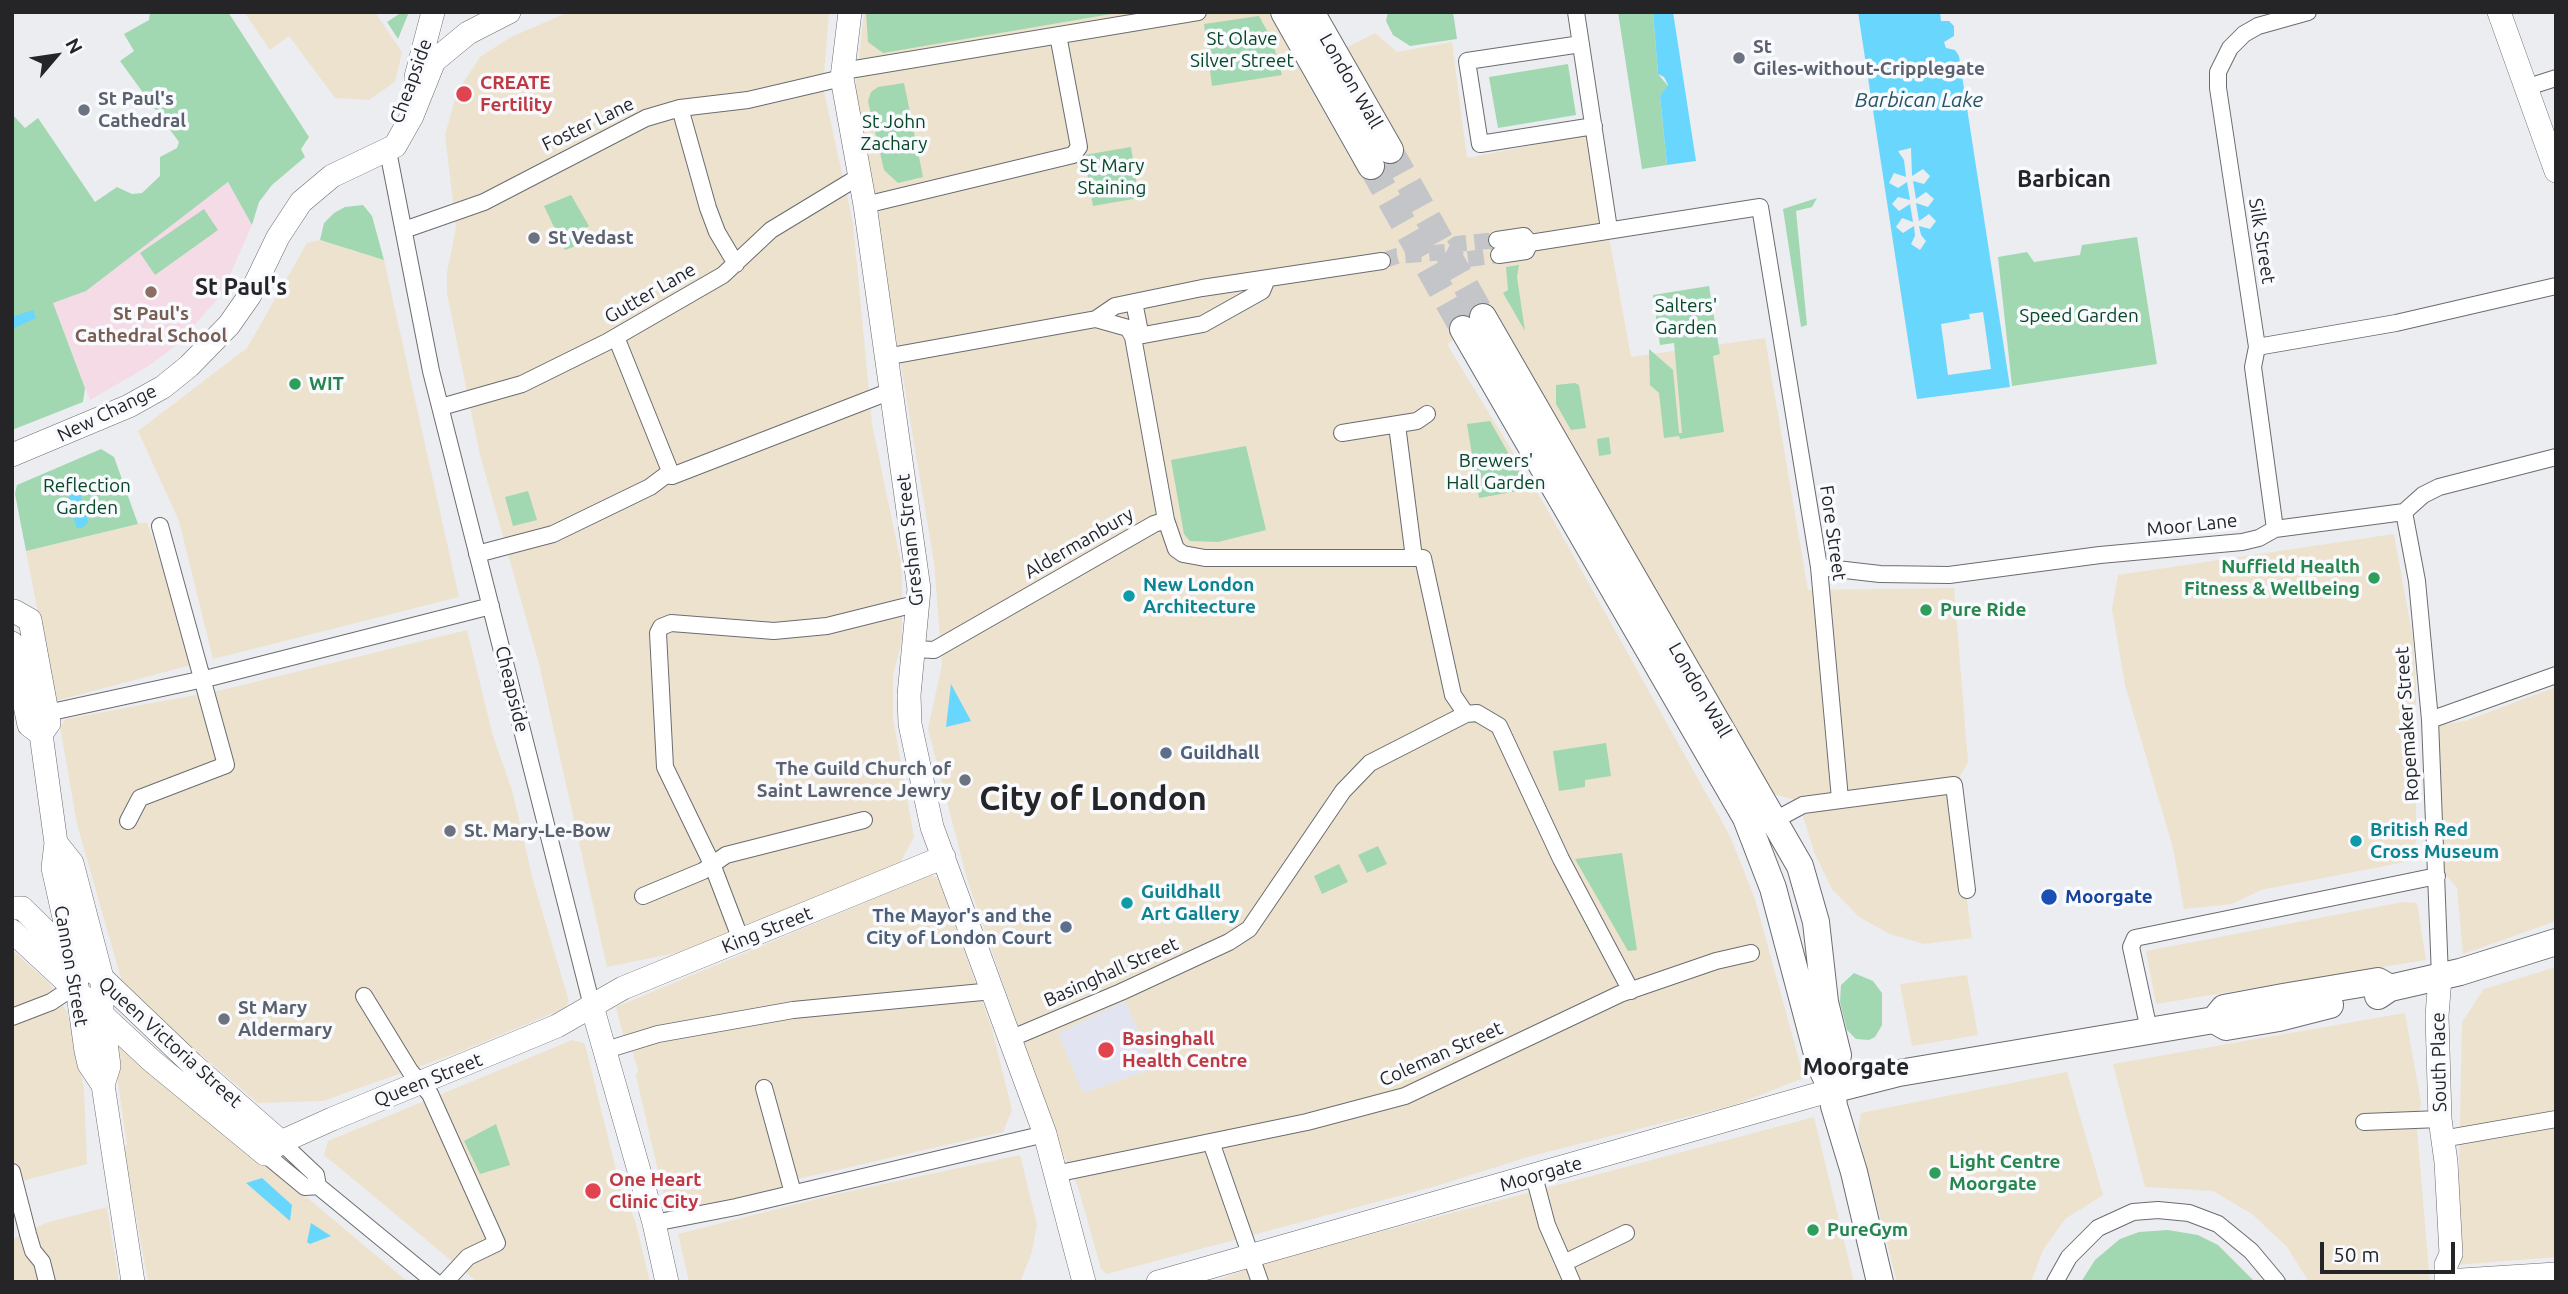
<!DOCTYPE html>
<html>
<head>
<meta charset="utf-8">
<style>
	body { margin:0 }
	#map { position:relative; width:2568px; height:1294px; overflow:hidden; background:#ecedf1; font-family:Ubuntu,sans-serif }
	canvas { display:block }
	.frame { position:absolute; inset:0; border:14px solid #252527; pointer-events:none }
	.north { position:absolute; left:21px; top:21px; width:70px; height:70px; -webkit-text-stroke:5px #f9fafe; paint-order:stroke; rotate:61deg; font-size:19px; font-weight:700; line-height:28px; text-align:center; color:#252527 }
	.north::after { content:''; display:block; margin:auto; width:24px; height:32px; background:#252527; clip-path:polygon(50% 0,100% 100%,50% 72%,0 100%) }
	.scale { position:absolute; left:2320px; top:1242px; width:135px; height:32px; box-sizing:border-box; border:4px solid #252527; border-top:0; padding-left:9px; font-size:21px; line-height:24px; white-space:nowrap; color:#252527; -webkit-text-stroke:5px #f9fafe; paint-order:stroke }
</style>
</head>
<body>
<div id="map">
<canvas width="2568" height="1294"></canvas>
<div class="frame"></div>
<div class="north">N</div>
<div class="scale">50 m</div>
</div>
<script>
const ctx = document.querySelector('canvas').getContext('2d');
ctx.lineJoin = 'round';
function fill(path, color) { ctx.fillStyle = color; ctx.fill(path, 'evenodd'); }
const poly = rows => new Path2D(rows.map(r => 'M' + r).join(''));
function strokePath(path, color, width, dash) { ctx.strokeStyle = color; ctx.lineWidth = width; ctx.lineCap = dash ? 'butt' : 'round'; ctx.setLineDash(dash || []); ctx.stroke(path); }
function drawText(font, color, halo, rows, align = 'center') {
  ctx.font = font + ' Ubuntu,sans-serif'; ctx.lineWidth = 7; ctx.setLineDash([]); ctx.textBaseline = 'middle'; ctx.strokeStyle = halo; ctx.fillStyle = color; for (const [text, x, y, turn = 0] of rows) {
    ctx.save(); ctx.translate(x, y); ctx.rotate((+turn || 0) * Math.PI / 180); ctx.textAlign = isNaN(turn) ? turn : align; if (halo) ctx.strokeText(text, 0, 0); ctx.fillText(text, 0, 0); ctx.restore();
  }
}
fill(poly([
	[244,12,375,12,402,52,395,82,369,100,335,98,289,36,270,50],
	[569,12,829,12,823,87,853,223,872,424,902,568,902,640,893,676,893,718,914,837,900,863,685,951,607,967,539,664,480,455,447,294,447,273,456,227,445,135,457,92,480,57,511,37],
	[864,12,1268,12,1351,160,1380,145,1332,55,1375,33,1397,52,1452,42,1467,158,1590,134,1631,357,1765,338,1808,590,1954,588,1968,762,1952,791,1972,938,1924,944,1890,934,1859,917,1832,889,1815,854,1798,801,1774,794,1495,317,1447,344,1546,507,1730,836,1755,899,1804,1078,1734,1105,1531,1156,1436,1186,1107,1274,1101,1269,1078,1187,1059,1145,967,879,928,729,942,664,934,562,855,92],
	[320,240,384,260,459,597,213,659,179,521,138,431,247,348,307,243],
	[147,522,195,664,55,701,26,551],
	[2394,534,2413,639,2416,683,2416,860,2261,890,2232,904,2184,909,2173,848,2125,685,2112,609,2118,575],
	[467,630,493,736,512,790,534,884,569,1001,565,1008,457,1053,323,1101,258,1103,173,1031,122,982,77,824,60,727,66,719,222,690],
	[2556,687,2556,921,2463,954,2457,888,2440,868,2435,726,2465,721],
	[931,875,938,878,992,1029,1012,1110,1003,1132,784,1182,786,1189,745,1199,676,1210,665,1201,636,1076,638,1070,628,1037,624,1038,616,1007],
	[2403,902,2417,903,2426,960,2156,1004,2146,951],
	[12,950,49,983,67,1012,84,1088,87,1164,22,1181,12,1206],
	[2556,967,2556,1257,2457,1265,2462,1022,2484,989],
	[1967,975,1978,1035,1912,1046,1900,984],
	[2405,1013,2421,1102,2417,1129,2430,1282,2309,1282,2287,1247,2252,1214,2213,1191,2145,1187,2113,1064],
	[118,1040,304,1195,408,1282,148,1282,124,1149,127,1144,114,1056],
	[572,1040,584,1043,586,1048,620,1186,635,1220,650,1282,477,1282,324,1155,328,1141],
	[2067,1072,2103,1195,2065,1219,2043,1250,2031,1282,1897,1282,1858,1132,1861,1113],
	[1814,1117,1854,1282,1213,1282,1263,1263],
	[1020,1155,1037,1224,1032,1252,1020,1282,689,1282,678,1234,837,1194],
	[107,1207,119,1282,12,1282,12,1240,45,1223]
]), '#ede2cd');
fill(poly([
	[1125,1001,1155,1068,1083,1093,1058,1033]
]), '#e2e5f1');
fill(poly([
	[228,182,252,225,221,295,178,344,147,367,90,400,53,303,86,291]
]), '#f4dbe6');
fill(poly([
	[150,12,228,12,309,137,301,149,305,157,272,185,259,202,252,225,228,182,86,291,53,303,85,388,83,402,12,430,12,114,25,128,38,118,95,202,117,187,132,194,142,193,160,176,160,157,177,148,179,142,120,61,134,51,124,34,149,20],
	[402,12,409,12,398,39,387,22],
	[866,12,1123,12,883,53,868,42],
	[1388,12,1453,12,1457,39,1410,46,1393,35,1386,21],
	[1618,12,1653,12,1658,74,1668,86,1660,96,1667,165,1642,169],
	[1259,16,1272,40,1282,75,1212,86,1204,24],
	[1568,64,1576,115,1498,128,1489,77],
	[904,83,923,177,898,183,884,170,868,101,871,92,878,87],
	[1131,147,1139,198,1093,206,1084,155],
	[571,195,589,226,578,233,584,243,565,250,544,206],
	[1817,198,1812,207,1796,211,1807,325,1801,327,1783,209],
	[363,205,372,216,384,260,320,240,324,223,334,213,345,207],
	[204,209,218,230,155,275,140,253],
	[2137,237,2157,364,2012,386,1998,257,2027,252,2034,262,2080,255,2082,245],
	[1519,265,1517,277,1525,331,1503,293,1508,290,1506,267],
	[1709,286,1720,354,1713,356,1724,432,1680,439,1679,436,1664,438,1659,393,1650,385,1649,349,1673,370,1679,433,1682,433,1674,343,1660,345,1653,295],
	[1575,383,1579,385,1586,428,1571,430,1556,404,1556,385],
	[1490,421,1526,484,1529,489,1479,498,1467,424],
	[1609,437,1611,454,1599,456,1597,439],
	[1246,446,1266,530,1218,542,1190,541,1184,534,1171,460],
	[101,449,114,457,138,524,26,551,15,494,17,485],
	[528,491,537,520,513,526,505,497],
	[1606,743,1611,776,1585,780,1585,787,1559,791,1553,751],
	[1378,846,1387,864,1367,873,1358,855],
	[1622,853,1637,950,1628,951,1575,859],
	[1339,864,1348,882,1322,894,1314,876],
	[1854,973,1873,981,1882,993,1882,1025,1875,1037,1869,1040,1856,1039,1847,1030,1840,1002,1841,985],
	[496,1124,510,1165,480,1174,464,1141],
	[2168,1230,2198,1235,2218,1245,2255,1282,2081,1282,2095,1260,2120,1239,2139,1232]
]), '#a1d8b1');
fill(poly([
	[1653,12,1673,12,1696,161,1667,165,1660,96,1668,85,1664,77,1658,74],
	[1858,12,1940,12,1941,21,1949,21,1954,26,1954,36,1944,42,1946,48,1955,50,1959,56,2010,387,1917,399],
	[1911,148,1912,176,1923,169,1930,176,1924,184,1913,181,1916,199,1926,192,1934,199,1928,207,1916,203,1919,221,1929,214,1936,221,1930,229,1919,226,1921,235,1926,241,1920,250,1911,244,1915,236,1914,226,1903,233,1896,227,1902,218,1913,222,1910,204,1899,211,1892,204,1898,197,1910,200,1907,182,1898,188,1889,183,1894,173,1906,177,1904,160,1898,151],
	[1983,312,1991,369,1948,375,1941,324,1970,319,1969,314],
	[33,310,36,318,12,329,12,317],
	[74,493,80,494,85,508,88,523,82,528,77,528,71,512,69,497],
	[951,684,971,721,946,727],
	[262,1178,292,1205,290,1221,246,1183],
	[311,1223,331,1236,310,1244,307,1242]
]), '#69d6fd');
strokePath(poly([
	[1446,252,1461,260,1499,255],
	[1382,261,1397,256,1446,252,1457,244,1497,240]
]), '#c4c5c9', 16, [16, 8]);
strokePath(poly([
	[1390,150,1483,317],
	[1371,166,1463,329]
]), '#c4c5c9', 26, [26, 13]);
const street = poly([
	[1576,12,1609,229],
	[1581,44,1467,61,1480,144,1594,126],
	[843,71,1198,12],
	[2528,87,2556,78],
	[680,108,708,208,717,232,736,264],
	[388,151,431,371,592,1006],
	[865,205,1073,155,1079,147,1058,35],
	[404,230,484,202,646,118,680,108,748,100,842,78],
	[1497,240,1524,236,1530,243],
	[1499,255,1526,251,1530,243,1760,207,1819,567,1840,799],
	[1096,319,1115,306,1202,288,1382,261],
	[616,337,672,476],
	[1133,337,1203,324,1262,291,1267,279],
	[1133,337,1139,327,1134,302],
	[2257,347,2396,323,2556,286],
	[885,357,1096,319,1128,328,1133,337,1166,520,1176,549,1183,554,1205,558,1423,558,1453,695,1466,714],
	[441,407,522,384,607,342,723,275,771,230,860,176],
	[1397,425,1414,558],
	[1342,433,1417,421,1427,414],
	[2404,512,2417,581,2430,720,2440,977],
	[2275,529,2253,367,2257,347,2218,88,2218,72,2230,48,2244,34,2258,26,2308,12],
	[477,554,553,534,650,487,666,475,672,476,891,391],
	[1819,567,1880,574,1949,575,2100,555,2242,542,2259,538,2275,529,2404,512,2423,495,2439,487,2556,457],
	[914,649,934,650,1154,524,1166,520],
	[47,713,213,677,491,606],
	[2430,720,2556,675],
	[1775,820,1803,805,1954,785,1967,890],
	[128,821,140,798,226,765,160,526],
	[643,896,703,871,726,855,864,820],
	[741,940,712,864,665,767,658,633,661,627,671,623,774,631,827,626,919,603],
	[364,996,410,1071,430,1094,497,1243,468,1257,445,1282],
	[12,1017,51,1002,72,988],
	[2149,1030,2131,947,2135,938,2437,876],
	[1012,1038,1121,992,1229,942,1249,929,1343,791,1370,763,1466,714,1477,713,1499,726,1561,859,1631,991],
	[606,1050,658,1034,793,1010,993,991],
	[764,1088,793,1193],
	[2364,1122,2440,1119],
	[2442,1139,2556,1119],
	[281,1142,316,1175,318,1186,435,1282],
	[1211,1142,1260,1282],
	[265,1154,305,1187,318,1186],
	[12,1172,28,1234,33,1251,42,1262,47,1282],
	[1055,1174,1307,1122,1405,1096,1620,994,1716,961,1751,953],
	[1534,1176,1547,1225,1572,1282],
	[654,1223,736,1207,1045,1134],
	[1564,1263,1626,1233],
	[2055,1282,2069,1257,2098,1228,2133,1212,2158,1210,2189,1213,2218,1224,2251,1251,2277,1282]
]);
const secondary = poly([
	[850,12,842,78,865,205,919,589,909,695,910,724,932,827,1045,1134,1084,1282],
	[2499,12,2556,171],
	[416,77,433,12],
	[12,455,129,406,163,387,189,366,229,325,250,295,278,237,301,202,332,176,395,146,412,116,434,61,468,33,509,12],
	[14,611,30,620,49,723,41,734,56,843,53,868,73,958,86,1051,89,1064,103,1085,133,1282],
	[12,643,29,725,41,734],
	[56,843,72,863,102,978,102,1012,109,1066,103,1085],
	[12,908,22,908,73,958,102,978,192,1064,281,1142],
	[12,931,152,1061,265,1154,281,1142,332,1119,557,1026,623,988,944,857],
	[2440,977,2437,1016,2440,1119,2446,1162,2451,1254,2446,1265,2446,1282],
	[592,1006,654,1223,667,1282],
	[2446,1281,2556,1274],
	[1158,1282,1832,1090]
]);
const primary = poly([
	[1284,12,1371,166],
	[1311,12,1390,150],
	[1483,317,1800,866,1816,922,1825,1002,1838,1055,1832,1090,1834,1106,1854,1172,1880,1282],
	[1463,329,1746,818,1773,888,1820,1065,1832,1090],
	[2378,996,2390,988,2460,972,2556,942],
	[2214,1020,2226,1027,2279,1018,2330,1005],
	[1832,1090,1899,1073,2214,1020,2224,1008,2283,997,2378,981,2390,988]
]);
strokePath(street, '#6b6c70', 18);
strokePath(secondary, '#6b6c70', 24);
strokePath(primary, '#6b6c70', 28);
strokePath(street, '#fff', 16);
strokePath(secondary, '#fff', 23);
strokePath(primary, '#fff', 26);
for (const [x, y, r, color] of [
	[1739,58,7,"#6b7280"],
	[464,94,9,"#e0444e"],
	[84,110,7,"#6b7280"],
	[534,238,7,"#6b7280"],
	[151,292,7,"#8d6e63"],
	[295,384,7,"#2e9e5b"],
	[2374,578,7,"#2e9e5b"],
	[1129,596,7,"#0f9aa8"],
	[1926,610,7,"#2e9e5b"],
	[1166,753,7,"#5c6f8a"],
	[965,780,7,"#6b7280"],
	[450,831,7,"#6b7280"],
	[2356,841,7,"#0f9aa8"],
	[2049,897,9,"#1a4fb4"],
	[1127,903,7,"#0f9aa8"],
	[1066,927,7,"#5c6f8a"],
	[224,1019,7,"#6b7280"],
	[1106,1050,9,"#e0444e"],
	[1935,1173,7,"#2e9e5b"],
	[593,1191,9,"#e0444e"],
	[1813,1230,7,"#2e9e5b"]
]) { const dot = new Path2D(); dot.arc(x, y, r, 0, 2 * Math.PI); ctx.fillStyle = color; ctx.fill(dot); strokePath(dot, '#f9fafe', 2.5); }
drawText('19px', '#064825', '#f9fafe', [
	["St Olave",1242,39],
	["Silver Street",1242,61],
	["St John",894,122],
	["Zachary",894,144],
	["St Mary",1112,166],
	["Staining",1112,188],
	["Salters'",1686,306],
	["Garden",1686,328],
	["Speed Garden",2079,316],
	["Brewers'",1496,461],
	["Hall Garden",1496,483],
	["Reflection",87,486],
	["Garden",87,508]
]);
drawText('bold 19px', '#5b616d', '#f9fafe', [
	["St",1753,47],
	["Giles-without-Cripplegate",1753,69],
	["St Paul's",98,99],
	["Cathedral",98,121],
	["St Vedast",548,238],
	["The Guild Church of",951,769,"right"],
	["Saint Lawrence Jewry",951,791,"right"],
	["St. Mary-Le-Bow",464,831],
	["St Mary",238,1008],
	["Aldermary",238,1030]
], 'left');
drawText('19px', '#252527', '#f9fafe', [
	["Cheapside",411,81,-70],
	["London Wall",1351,81,60],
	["Foster Lane",588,124,-26],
	["Silk Street",2262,241,81],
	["Gutter Lane",650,293,-30],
	["New Change",107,413,-26],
	["Moor Lane",2192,525,-6],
	["Fore Street",1833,533,82],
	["Gresham Street",910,540,-96],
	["Aldermanbury",1079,543,-30],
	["Cheapside",512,689,76],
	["London Wall",1700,690,60],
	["Ropemaker Street",2407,724,-94],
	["King Street",767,930,-22],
	["Cannon Street",71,966,80],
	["Basinghall Street",1111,972,-24],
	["Queen Victoria Street",170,1042,42],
	["Coleman Street",1441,1054,-24],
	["South Place",2439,1062,-91],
	["Queen Street",428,1080,-22],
	["Moorgate",1541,1174,-16]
]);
drawText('bold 19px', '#be3a42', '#f9fafe', [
	["CREATE",480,83],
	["Fertility",480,105],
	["Basinghall",1122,1039],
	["Health Centre",1122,1061],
	["One Heart",609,1180],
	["Clinic City",609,1202]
], 'left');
drawText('bold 19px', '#785e54', '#f9fafe', [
	["St Paul's",151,314],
	["Cathedral School",151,336]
]);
drawText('bold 19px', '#27864d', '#f9fafe', [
	["WIT",309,384],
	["Nuffield Health",2360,567,"right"],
	["Fitness & Wellbeing",2360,589,"right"],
	["Pure Ride",1940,610],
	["Light Centre",1949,1162],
	["Moorgate",1949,1184],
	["PureGym",1827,1230]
], 'left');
drawText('bold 19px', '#0d838f', '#f9fafe', [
	["New London",1143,585],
	["Architecture",1143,607],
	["British Red",2370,830],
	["Cross Museum",2370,852],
	["Guildhall",1141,892],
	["Art Gallery",1141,914]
], 'left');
drawText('bold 19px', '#4e5e75', '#f9fafe', [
	["Guildhall",1180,753],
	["The Mayor's and the",1052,916,"right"],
	["City of London Court",1052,938,"right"]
], 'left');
drawText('bold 19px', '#164399', '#f9fafe', [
	["Moorgate",2065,897]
], 'left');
drawText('italic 21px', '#275566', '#f9fafe', [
	["Barbican Lake",1919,100]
]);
drawText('bold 23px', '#252527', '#f9fafe', [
	["Barbican",2064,179],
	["St Paul's",241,287],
	["Moorgate",1856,1067]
]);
drawText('bold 33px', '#252527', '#f9fafe', [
	["City of London",1093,799]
]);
</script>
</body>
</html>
